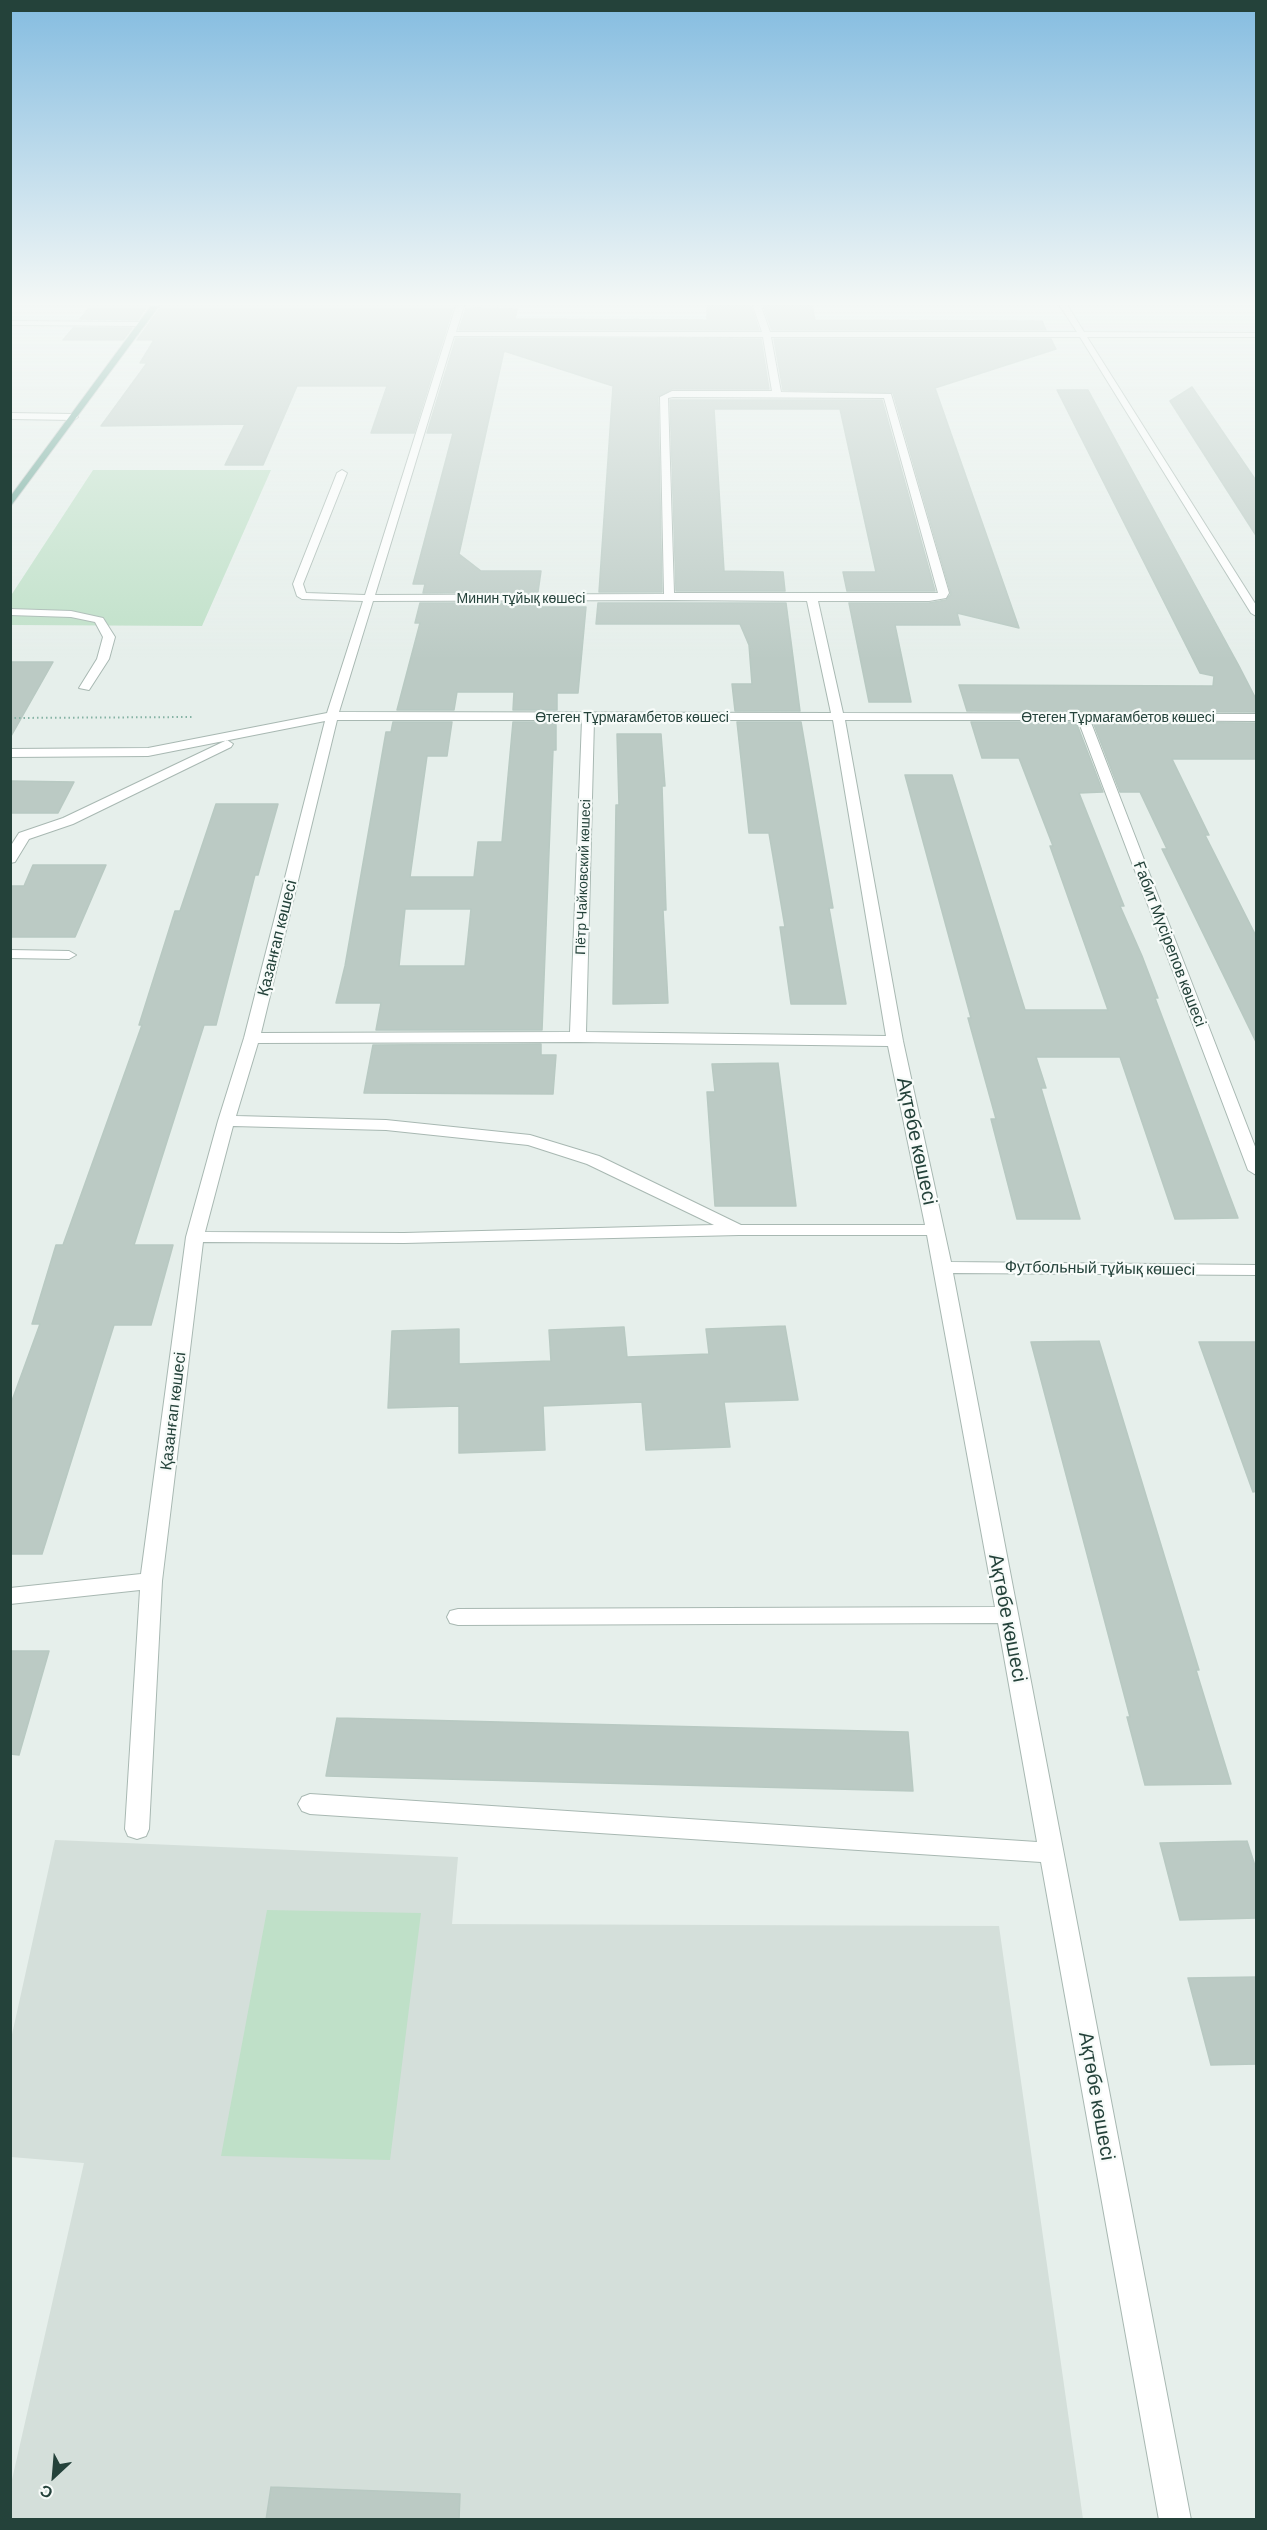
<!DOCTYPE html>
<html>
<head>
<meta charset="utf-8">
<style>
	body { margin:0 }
	#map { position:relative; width:1267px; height:2530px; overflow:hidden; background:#e6efeb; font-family:Barlow,sans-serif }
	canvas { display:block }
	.frame { position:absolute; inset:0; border:12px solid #24423a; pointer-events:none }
	.north { position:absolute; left:24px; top:2446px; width:60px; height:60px; -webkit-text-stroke:4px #f7fbf9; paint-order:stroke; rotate:206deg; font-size:16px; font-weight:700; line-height:24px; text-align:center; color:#24423a }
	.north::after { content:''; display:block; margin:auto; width:21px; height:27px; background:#24423a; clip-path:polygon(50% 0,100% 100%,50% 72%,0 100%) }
</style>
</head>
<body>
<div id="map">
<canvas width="1267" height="2530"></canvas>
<div class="frame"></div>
<div class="north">С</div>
</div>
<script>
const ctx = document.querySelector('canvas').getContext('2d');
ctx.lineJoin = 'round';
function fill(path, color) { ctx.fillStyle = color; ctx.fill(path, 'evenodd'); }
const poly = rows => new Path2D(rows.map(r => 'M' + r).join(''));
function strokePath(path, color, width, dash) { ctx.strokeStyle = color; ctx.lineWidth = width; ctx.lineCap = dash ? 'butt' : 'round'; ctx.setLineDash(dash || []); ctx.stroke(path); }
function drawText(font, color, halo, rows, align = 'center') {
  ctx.font = font + ' Barlow,sans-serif'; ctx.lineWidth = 4.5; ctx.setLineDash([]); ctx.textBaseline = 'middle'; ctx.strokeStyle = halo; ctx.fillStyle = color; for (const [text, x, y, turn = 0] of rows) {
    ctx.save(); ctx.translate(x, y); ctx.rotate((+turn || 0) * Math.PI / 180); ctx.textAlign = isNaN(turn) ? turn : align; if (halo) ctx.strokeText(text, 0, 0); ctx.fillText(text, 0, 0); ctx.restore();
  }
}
fill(poly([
	[55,1840,458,1857,452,1924,999,1926,1083,2519,11,2520,11,2484,84,2163,11,2157,11,2039]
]), '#d4dfda');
fill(poly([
	[93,470,271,470,202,626,11,625,10,597],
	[267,1910,421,1913,390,2160,221,2156]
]), '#bfe0c8');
const building = poly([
	[707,306,751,306,759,330,459,330,466,308,517,309,515,319,707,320,707,306],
	[763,306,812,306,815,320,1042,321,1046,330,772,330,763,306],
	[89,308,146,308,138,320,80,319,89,308],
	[160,308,453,308,414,433,371,433,387,386,297,386,263,465,225,465,245,424,101,426,147,363,140,363,154,340,137,340,160,308],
	[73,328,132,328,123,340,63,340,73,328],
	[456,338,761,339,769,389,672,389,658,397,662,592,599,592,613,386,504,351,459,554,481,571,541,571,538,592,423,593,425,584,413,584,453,433,427,433,456,338],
	[774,339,1051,339,1056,349,935,388,1019,628,957,613,960,625,895,625,911,702,869,702,849,603,929,603,946,600,951,594,893,393,783,390,774,339],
	[1192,387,1257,482,1257,537,1170,401,1192,387],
	[1057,390,1088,390,1239,666,1257,701,1257,712,967,711,959,685,1213,686,1214,676,1200,673,1057,390],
	[670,400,882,400,935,591,847,591,843,572,876,572,840,409,714,409,724,571,783,572,785,591,676,591,670,400],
	[420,603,537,603,536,607,586,607,578,693,557,693,557,710,513,710,514,692,457,692,454,710,397,710,420,623,415,623,420,603],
	[598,603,786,603,800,711,735,711,732,684,752,684,749,645,740,624,596,624,598,603],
	[10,662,53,662,10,738,10,662],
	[393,722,452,722,447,756,427,756,410,877,474,877,478,842,502,842,513,722,556,722,556,750,553,750,542,1030,376,1030,381,1003,336,1003,345,966,386,732,391,732,393,722],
	[405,909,471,909,465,966,399,966,405,909],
	[737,722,801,722,833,908,829,908,846,1004,791,1004,780,927,785,927,769,833,749,833,737,722],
	[971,722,1076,722,1103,792,1079,793,1124,906,1120,906,1142,956,1158,998,1155,998,1238,1218,1175,1219,1120,1057,1036,1057,1046,1088,1041,1088,1080,1219,1017,1219,991,1119,996,1119,968,1018,971,1018,905,775,952,775,1025,1010,1108,1010,1050,846,1053,846,1019,758,982,758,971,722],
	[1093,722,1257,723,1257,759,1172,759,1209,835,1205,835,1257,938,1257,1044,1162,849,1167,849,1140,792,1120,792,1093,722],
	[617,734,661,734,665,786,662,786,666,910,663,910,668,1003,613,1004,616,805,619,805,617,734],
	[10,781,74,782,58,813,10,813,10,781],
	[216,804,278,804,258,875,255,875,216,1025,204,1025,134,1245,173,1245,151,1325,114,1325,42,1554,10,1554,10,1406,40,1324,32,1324,56,1245,63,1245,142,1025,139,1025,175,911,180,911,216,804],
	[33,865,106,865,75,937,10,937,10,886,24,886,33,865],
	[541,1044,541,1055,556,1055,553,1094,364,1093,373,1045,541,1044],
	[778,1063,796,1206,715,1206,707,1092,715,1092,712,1064,778,1063],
	[785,1326,798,1400,724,1402,730,1447,646,1450,642,1402,543,1406,545,1450,459,1453,459,1406,388,1408,392,1331,459,1329,459,1364,551,1361,549,1330,624,1327,627,1357,709,1354,706,1329,785,1326],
	[1099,1341,1199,1670,1196,1670,1231,1784,1145,1785,1127,1717,1130,1717,1031,1342,1099,1341],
	[1199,1342,1257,1342,1257,1491,1253,1492,1199,1342],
	[10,1651,49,1651,19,1755,10,1754,10,1651],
	[337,1718,908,1732,913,1791,326,1776,337,1718],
	[1247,1841,1257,1872,1257,1918,1180,1920,1160,1843,1247,1841],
	[1257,1977,1257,2064,1211,2065,1188,1978,1257,1977],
	[271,2487,460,2494,459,2520,266,2520,271,2487]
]);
fill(building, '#bbcac4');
strokePath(building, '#b8c9c2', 1.5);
const minor = poly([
	[456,306,464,306,456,332,762,332,753,306,761,306,770,332,1077,332,1060,306,1068,306,1084,332,1256,333,1256,337,1087,337,1256,605,1256,616,1251,613,1080,337,771,337,781,392,891,394,949,593,946,598,929,601,818,601,843,713,1256,714,1256,721,1090,720,1256,1149,1256,1175,1248,1170,1078,720,845,720,903,1041,951,1262,1256,1265,1256,1275,953,1273,1191,2520,1159,2520,1041,1862,310,1814,302,1811,298,1804,302,1797,310,1794,1037,1842,998,1623,458,1625,450,1623,447,1617,450,1611,458,1609,995,1607,927,1235,739,1235,404,1243,203,1242,162,1581,149,1829,146,1836,137,1839,128,1836,125,1829,140,1590,10,1604,10,1588,141,1574,186,1237,218,1121,244,1038,325,721,148,756,10,757,10,749,148,748,327,713,363,601,302,599,297,596,293,584,337,473,342,470,347,473,303,584,306,593,365,595,456,306],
	[454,336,763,337,772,391,672,391,660,397,664,594,375,595,454,336],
	[673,397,884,398,938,593,674,593,668,398,673,397],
	[672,600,807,601,831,713,339,712,373,601,672,600],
	[337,720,582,720,570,1032,261,1033,337,720],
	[594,720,833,720,886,1036,586,1032,594,720],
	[578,1042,888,1046,925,1225,741,1225,599,1156,530,1135,386,1120,236,1116,258,1043,578,1042],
	[233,1126,386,1130,528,1145,587,1164,714,1225,404,1233,205,1232,233,1126],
	[10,321,142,322,146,324,142,326,10,325,10,321],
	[10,413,74,414,78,417,74,420,10,419,10,413],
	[10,609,71,611,103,618,115,637,109,659,89,690,79,688,97,659,103,637,95,622,71,617,10,615,10,609],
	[227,740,233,744,231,747,73,824,29,839,15,862,10,863,10,847,19,833,63,818,227,740],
	[10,950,69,951,76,955,69,959,10,958,10,950]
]);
const major = poly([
	[151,306,159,306,10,507,10,497,151,306]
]);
strokePath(minor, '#a8b8b2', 2);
strokePath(major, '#c2cac8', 2);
strokePath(poly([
	[10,718,193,717]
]), '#86b3a5', 2, [1.5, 3]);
fill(minor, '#fff');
fill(major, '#6aa596');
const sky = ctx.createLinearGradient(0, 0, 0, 660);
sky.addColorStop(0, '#84bce0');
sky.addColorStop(0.46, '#f4f8f6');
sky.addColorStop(1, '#f4f8f600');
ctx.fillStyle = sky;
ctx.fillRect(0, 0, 1267, 660);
drawText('14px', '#24423a', '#f7fbf9', [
	["Минин тұйық көшесі",521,598],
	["Өтеген Тұрмағамбетов көшесі",632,717],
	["Өтеген Тұрмағамбетов көшесі",1118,717],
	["Пётр Чайковский көшесі",583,877,-88]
]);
drawText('16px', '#24423a', '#f7fbf9', [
	["Қазанғап көшесі",277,938,-76],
	["Ғабит Мүсірепов көшесі",1170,944,69],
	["Футбольный тұйық көшесі",1100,1268,1],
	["Қазанғап көшесі",173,1411,-83]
]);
drawText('20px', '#24423a', '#f7fbf9', [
	["Ақтөбе көшесі",917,1141,78],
	["Ақтөбе көшесі",1008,1618,79],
	["Ақтөбе көшесі",1097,2096,80]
]);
</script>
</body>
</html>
